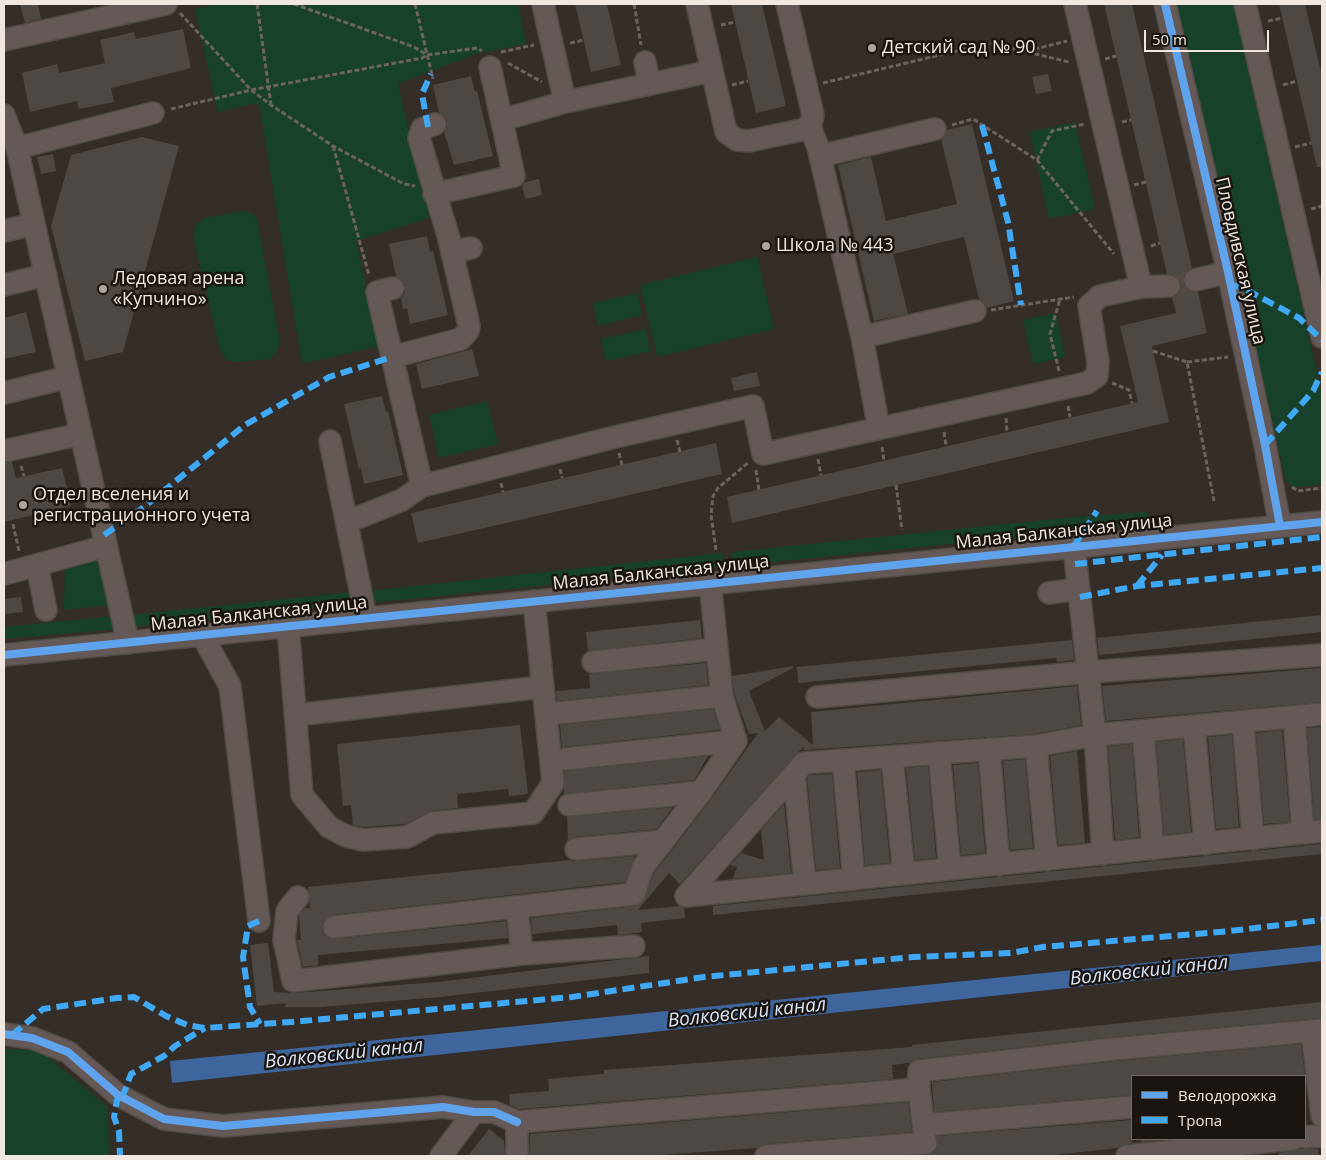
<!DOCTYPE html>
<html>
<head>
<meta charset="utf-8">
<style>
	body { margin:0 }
	#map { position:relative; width:1326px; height:1160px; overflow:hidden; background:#342d28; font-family:"Open Sans",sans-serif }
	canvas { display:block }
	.frame { position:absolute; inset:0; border:5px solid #f0e7e1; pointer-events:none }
	.legend { position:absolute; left:1131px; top:1075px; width:175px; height:65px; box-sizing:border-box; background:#1b1512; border:1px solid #706965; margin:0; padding:6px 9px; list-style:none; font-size:15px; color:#f0e7e1 }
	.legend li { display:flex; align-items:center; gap:10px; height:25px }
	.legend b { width:25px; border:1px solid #706965 }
	.scale { position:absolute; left:1144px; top:30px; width:125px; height:22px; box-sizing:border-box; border:2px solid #f0e7e1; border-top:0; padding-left:6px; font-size:15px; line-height:18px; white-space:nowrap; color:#f0e7e1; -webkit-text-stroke:4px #1b1512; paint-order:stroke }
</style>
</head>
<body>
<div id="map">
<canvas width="1326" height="1160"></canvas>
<div class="frame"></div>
<ul class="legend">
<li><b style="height:6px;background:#60a3ed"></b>Велодорожка</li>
<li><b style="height:6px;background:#3fa9f5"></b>Тропа</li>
</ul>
<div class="scale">50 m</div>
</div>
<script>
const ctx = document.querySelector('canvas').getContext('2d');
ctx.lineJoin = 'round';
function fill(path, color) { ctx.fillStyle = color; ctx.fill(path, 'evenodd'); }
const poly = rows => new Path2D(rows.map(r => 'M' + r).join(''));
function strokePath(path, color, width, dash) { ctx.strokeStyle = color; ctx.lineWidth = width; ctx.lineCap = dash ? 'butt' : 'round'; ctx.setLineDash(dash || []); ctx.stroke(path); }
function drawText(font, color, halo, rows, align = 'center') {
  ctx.font = font + ' "Open Sans",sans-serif'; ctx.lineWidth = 5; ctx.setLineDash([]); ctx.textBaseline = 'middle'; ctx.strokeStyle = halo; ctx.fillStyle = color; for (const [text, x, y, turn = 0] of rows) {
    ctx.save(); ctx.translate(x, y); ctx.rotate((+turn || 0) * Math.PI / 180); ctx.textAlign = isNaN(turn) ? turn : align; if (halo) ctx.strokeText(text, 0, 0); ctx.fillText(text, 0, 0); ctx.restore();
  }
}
fill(poly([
	[218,4,518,4,526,44,476,54,398,84,429,218,356,241,380,346,302,364,260,109,256,103,218,112,195,9],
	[1176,4,1233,4,1322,395,1322,484,1294,487,1286,481],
	[1075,122,1095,209,1049,219,1030,132],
	[241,211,252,213,257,219,280,342,277,351,270,359,237,362,227,360,220,350,193,236,196,225,204,218],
	[757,257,774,329,657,357,640,285],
	[637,293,642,315,598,326,593,303],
	[1056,313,1065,357,1033,364,1023,320],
	[646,329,651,351,606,361,601,339],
	[487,401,498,444,439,458,429,415],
	[1147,512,1148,524,733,566,732,552,1075,517],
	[722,553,724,567,371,603,368,591],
	[95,560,101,567,111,605,64,610,65,561],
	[353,592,356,604,131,627,128,615],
	[114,616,116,629,4,639,4,627],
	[4,1049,39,1050,108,1107,109,1156,4,1156]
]), '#17412b');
fill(poly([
	[1322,945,1322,961,172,1083,170,1061]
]), '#3e659c');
fill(poly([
	[20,4,38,4,41,19,25,23],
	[575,4,607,4,621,65,591,72],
	[731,4,762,4,786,106,756,113],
	[1104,4,1132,4,1192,268,1186,271,1183,282,1186,289,1198,292,1207,333,1152,346,1169,422,732,523,727,497,1138,402,1120,326,1176,313,1172,298,1180,292,1181,285,1175,275,1167,274],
	[1279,4,1305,4,1322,76,1322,167,1317,167],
	[183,29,191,68,111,88,114,102,79,109,77,101,30,112,22,73,57,64,59,73,105,63,100,40,134,32,136,39],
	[1048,74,1052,91,1036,94,1032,77],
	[471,76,475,92,477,91,493,156,454,165,444,132,447,126,447,120,439,113,433,85],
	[972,124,1014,301,987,308,979,299,964,237,893,254,908,314,874,321,838,165,871,157,886,221,957,204,941,139,947,130],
	[142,137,179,146,123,352,85,361,51,226,71,155],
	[53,154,56,171,41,174,37,157],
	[539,179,542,195,525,199,522,186,525,182],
	[427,236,430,252,433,251,448,315,410,324,407,308,403,309,401,298,405,292,405,285,396,276,389,244],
	[26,312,36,352,4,359,4,318],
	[472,349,479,376,422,389,416,364],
	[757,372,760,386,734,391,731,378],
	[382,396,386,412,388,411,403,475,364,484,361,468,359,469,344,404],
	[716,443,722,474,418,543,411,513],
	[12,462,16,478,62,468,71,506,4,522,4,463],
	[21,597,23,612,5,614,4,599],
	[1322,615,1322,632,1099,655,1097,638],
	[700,620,702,638,588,651,586,632],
	[1072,640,1074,660,1057,662,1056,658,798,683,797,667],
	[706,663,708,685,557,701,556,691,590,688,589,674],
	[793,666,793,668,749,691,765,731,779,717,813,745,811,712,1077,686,1081,725,1034,734,804,750,804,746,680,884,669,873,638,910,680,906,684,908,685,918,641,923,642,932,618,935,617,925,532,934,531,918,635,906,642,903,654,873,711,799,758,733,749,734,734,693,732,676],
	[1322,668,1322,702,1106,721,1102,686],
	[713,709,720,730,562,747,560,725],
	[520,725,528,794,509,796,508,789,457,794,458,808,431,811,405,824,364,827,353,825,351,805,343,806,337,744],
	[1322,727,1322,819,1314,819,1307,728],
	[1282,730,1290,822,1264,824,1256,733],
	[1232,735,1239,827,1216,829,1208,737],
	[1183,739,1191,832,1164,835,1156,742],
	[1132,744,1139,837,1115,840,1108,746],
	[1077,751,1085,843,1058,845,1050,756],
	[708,756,694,780,564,794,564,771],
	[1025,759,1033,848,1010,850,1003,761],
	[978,763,985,853,961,855,953,765],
	[928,766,936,858,915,860,906,768],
	[881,770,890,863,865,865,857,772],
	[832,774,840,868,816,870,807,778,810,775],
	[784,804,791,873,733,879,737,867,730,865,741,853,764,860,761,830],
	[673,807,657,829,575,837,568,839,567,817],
	[1322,844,1322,854,713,915,713,906],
	[635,856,625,882,332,915,323,922,322,929,324,935,335,939,506,921,508,938,318,955,318,965,303,967,297,940,301,940,299,915,305,908,310,908,308,887,570,860,577,861],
	[268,943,274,992,294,993,438,982,649,956,649,973,440,997,322,1007,285,1007,286,1003,257,1006,250,945],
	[1322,1002,1322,1018,1113,1037,918,1059,909,1063,892,1065,893,1079,519,1109,510,1105,509,1094,549,1091,548,1079,604,1074,604,1070,912,1047,912,1045],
	[1301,1044,1305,1076,1132,1076,1132,1095,934,1112,932,1082,1115,1061],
	[908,1102,912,1132,765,1144,757,1148,647,1156,529,1156,530,1134],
	[1132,1120,1132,1143,1118,1148,1045,1156,917,1156,933,1153,937,1148,937,1136],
	[489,1129,504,1141,505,1156,468,1156],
	[1141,1139,1173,1139,1141,1142],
	[1301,1149,1318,1149,1319,1156,1279,1156,1279,1153]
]), '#4d4843');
strokePath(poly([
	[1169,286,1195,280]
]), '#504944', 21, [21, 11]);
const minor = poly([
	[543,4,565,102],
	[697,4,726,132,737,140,749,141,801,130,807,128,812,120,813,115,787,4],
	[1075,4,1141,287],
	[1165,4,1228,272,1265,445,1280,526],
	[1245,4,1322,337],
	[4,40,166,4],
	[645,62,649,84],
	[4,115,17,148,128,643],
	[502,120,565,102,712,71],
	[809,125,818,147,862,337,879,429],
	[17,148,153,113],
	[820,156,935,129],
	[434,194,514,176,490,67],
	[4,231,34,224],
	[452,252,471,248],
	[1195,280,1228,272],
	[4,285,46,275],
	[393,288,377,292,422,486],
	[862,337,975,311],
	[392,357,461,339,468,331,469,326,449,239,419,138,422,129,435,124],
	[4,393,68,377],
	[330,441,366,618],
	[4,451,81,434],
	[347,522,402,500,422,486,615,437,753,406,763,454,1087,383,1097,376,1098,362,1089,306,1100,296,1141,287,1169,286],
	[1074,546,1095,735,1103,854],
	[37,565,46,610],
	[4,574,106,546],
	[1049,593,1079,589],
	[288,627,302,795,329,827,346,836,363,840,407,837,433,823,533,813,553,783,534,601],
	[202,635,230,686,259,921],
	[4,655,1322,522],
	[593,662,716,649],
	[817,697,1089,672,1322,655],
	[558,713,722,696],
	[1322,714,1095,735,1036,746,804,763,686,896,1322,831],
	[296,715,542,687],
	[1294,717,1303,833],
	[1243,722,1253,839],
	[1194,726,1205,844],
	[1143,731,1153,849],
	[1036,746,1047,860],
	[989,749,999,865],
	[939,753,950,869],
	[892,757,904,874],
	[565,759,736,741],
	[843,760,854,879],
	[794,774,805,884],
	[569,805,701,792],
	[576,849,663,841],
	[298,897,287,911,284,940,293,981,522,954,634,946],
	[517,907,522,954],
	[334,927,634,894,643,867,701,792,736,741,722,696,710,583],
	[1312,1031,1322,1116],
	[4,1034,32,1038,68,1052,118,1095,164,1119,223,1126,443,1107,474,1112,494,1112,517,1122,919,1089,919,1071,1114,1049,1322,1030],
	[919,1089,925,1139],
	[924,1125,1132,1107],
	[1305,1137,1322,1136],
	[441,1156,474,1112],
	[517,1156,517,1122],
	[766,1156,926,1143],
	[1127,1156,1293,1139]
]);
strokePath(minor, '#514b46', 24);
strokePath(poly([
	[257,4,271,105],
	[294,4,414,47,427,55],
	[415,4,433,79],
	[634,4,641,45],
	[180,13,251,90,271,105,333,146,404,184,415,186],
	[1268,21,1282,18],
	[721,25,735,22],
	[570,43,584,40],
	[1027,51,1067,41],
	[501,52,534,45],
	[1105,59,1116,56],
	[508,63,542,82],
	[823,83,990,43,1069,62],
	[732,85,748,81],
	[1283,85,1297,81],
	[171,109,251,90,422,58,427,55,477,48,482,51],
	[1122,122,1131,120],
	[952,125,973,119,1037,160,1114,254],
	[333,146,369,275],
	[1295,147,1311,143],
	[1037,160,1052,131,1085,124],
	[1134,185,1146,182],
	[1311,209,1322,206],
	[1151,246,1160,243],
	[991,310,1074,297],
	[1153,351,1187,362,1214,501],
	[1187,362,1228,357],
	[1059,371,1050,334,1060,299],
	[1112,383,1129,390,1132,403],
	[1068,406,1070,417],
	[1006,418,1007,432],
	[944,432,946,446],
	[677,440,680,452],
	[882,447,884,461],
	[619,453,622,465],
	[818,459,821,475],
	[21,466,24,476],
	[560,469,562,478],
	[756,470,759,490],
	[501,483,503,492],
	[896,485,902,530],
	[1292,487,1298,491,1322,488],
	[13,524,19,551],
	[716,550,711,515,713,496,718,488,749,462]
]), '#6c6361', 3, [5, 2.5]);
strokePath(minor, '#655958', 21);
strokePath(poly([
	[982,125,1008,222,1021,305],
	[428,127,422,94,431,74],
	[1230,285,1241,287,1299,318,1322,340],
	[1265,445,1313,391,1322,372],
	[104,535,140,510,245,425,329,377,392,357],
	[1074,546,1097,511],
	[1075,564,1322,537],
	[1137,586,1162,555],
	[1080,597,1137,586,1322,568],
	[259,921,248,926,243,957,250,1007,260,1024],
	[12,1035,43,1009,117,998,134,997,166,1016,187,1025,205,1028,291,1022,572,997,704,977,913,957,1011,953,1043,947,1230,931,1322,920],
	[118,1095,114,1117,119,1131,120,1156],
	[122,1098,131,1074,164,1056,175,1046,205,1028]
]), '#3fa9f5', 6, [12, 6]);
strokePath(poly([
	[1165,4,1228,272,1265,445,1280,526],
	[4,655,1322,522],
	[4,1034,32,1038,68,1052,118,1095,164,1119,223,1126,443,1107,474,1112,494,1112,517,1122]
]), '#60a3ed', 8);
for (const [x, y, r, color] of [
	[872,48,5,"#aea6a0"],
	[766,246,5,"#aea6a0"],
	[103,289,5,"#aea6a0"],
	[23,505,5,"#aea6a0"]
]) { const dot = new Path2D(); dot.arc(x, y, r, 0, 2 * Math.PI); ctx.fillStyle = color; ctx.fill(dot); strokePath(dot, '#1b1512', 2); }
drawText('18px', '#f0e7e1', '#1b1512', [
	["Детский сад № 90",882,48],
	["Школа № 443",776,246],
	["Ледовая арена",113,279],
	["«Купчино»",113,300],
	["Отдел вселения и",33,495],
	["регистрационного учета",33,516]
], 'left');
drawText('18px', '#f0e7e1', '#1b1512', [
	["Пловдивская улица",1240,261,77],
	["Малая Балканская улица",1064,532,-6],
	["Малая Балканская улица",661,573,-6],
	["Малая Балканская улица",259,614,-6]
]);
drawText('italic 19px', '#d8e5f7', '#1b1512', [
	["Волковский канал",1149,971,-6],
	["Волковский канал",747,1013,-6],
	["Волковский канал",344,1054,-6]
]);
</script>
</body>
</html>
